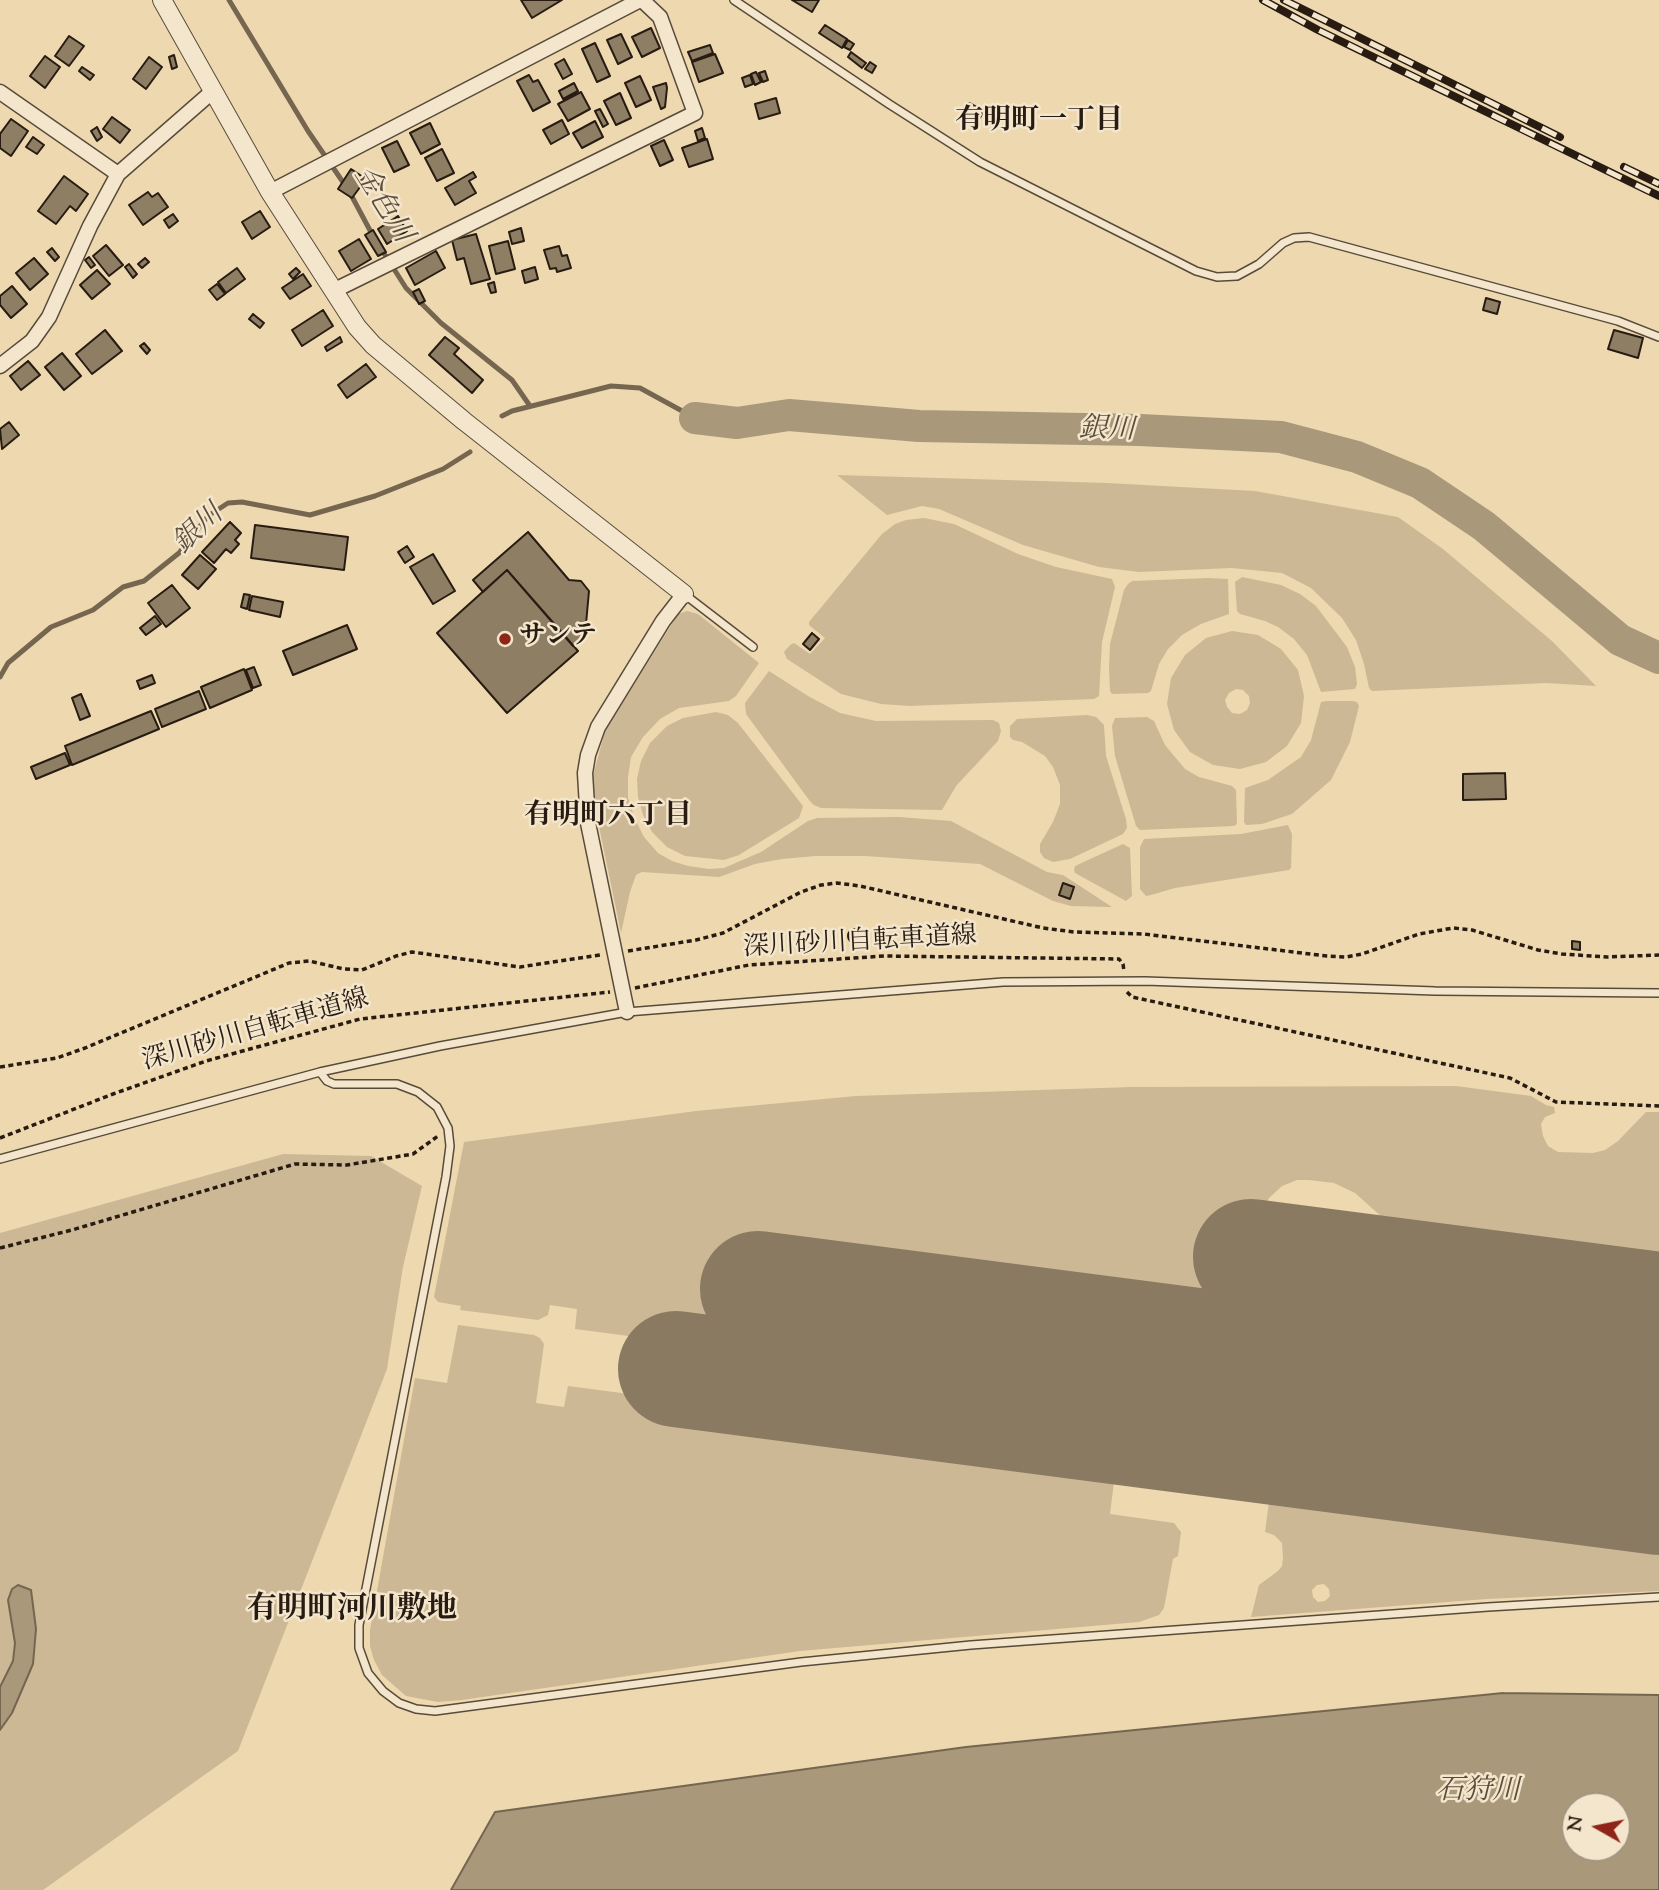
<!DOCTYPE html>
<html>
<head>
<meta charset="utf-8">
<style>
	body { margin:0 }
	#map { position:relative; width:1659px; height:1890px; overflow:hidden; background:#edd8b0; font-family:"Sorts Mill Goudy",serif }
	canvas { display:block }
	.north { position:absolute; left:1561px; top:1792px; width:70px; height:70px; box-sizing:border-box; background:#f3e6cc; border:2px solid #a29582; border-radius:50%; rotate:279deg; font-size:19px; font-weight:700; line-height:28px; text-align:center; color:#281c12 }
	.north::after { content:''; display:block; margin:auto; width:24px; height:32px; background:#8f2418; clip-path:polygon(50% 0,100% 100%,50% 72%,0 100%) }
</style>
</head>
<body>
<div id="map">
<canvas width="1659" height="1890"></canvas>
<div class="north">N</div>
</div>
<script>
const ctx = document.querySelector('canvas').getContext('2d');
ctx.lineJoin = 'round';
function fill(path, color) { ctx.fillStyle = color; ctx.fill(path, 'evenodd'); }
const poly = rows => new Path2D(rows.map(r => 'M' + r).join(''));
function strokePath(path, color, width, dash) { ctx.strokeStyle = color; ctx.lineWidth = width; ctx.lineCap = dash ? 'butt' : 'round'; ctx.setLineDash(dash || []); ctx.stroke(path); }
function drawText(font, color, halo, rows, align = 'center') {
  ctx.font = font + ' "Sorts Mill Goudy","Noto Serif JP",serif'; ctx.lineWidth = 5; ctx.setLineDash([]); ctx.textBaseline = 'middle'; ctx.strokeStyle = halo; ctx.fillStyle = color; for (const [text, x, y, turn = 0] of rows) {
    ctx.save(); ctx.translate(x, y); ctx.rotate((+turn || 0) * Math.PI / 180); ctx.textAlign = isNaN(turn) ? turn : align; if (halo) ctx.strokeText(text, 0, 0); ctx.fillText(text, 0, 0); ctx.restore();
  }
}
fill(poly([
	[837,475,1107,483,1255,491,1398,517,1443,549,1552,641,1596,686,1546,683,1372,691,1369,688,1364,664,1356,640,1342,618,1311,588,1282,573,1232,568,1139,572,1099,567,1023,545,939,509,922,506,887,515],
	[924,518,954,524,1018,554,1056,567,1112,579,1115,587,1102,642,1099,696,1094,699,909,706,881,704,841,694,787,659,784,652,790,645,794,643,810,654,825,638,809,625,809,622,882,534,895,524,906,520],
	[1242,577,1281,585,1300,594,1316,606,1347,647,1355,667,1357,684,1355,689,1321,692,1307,655,1294,639,1278,627,1265,621,1240,614,1237,611,1235,582],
	[1208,578,1228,579,1229,614,1201,624,1182,635,1168,649,1159,664,1151,691,1148,693,1112,694,1110,691,1109,668,1110,644,1124,590,1128,584,1132,581],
	[687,611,698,614,759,663,736,696,729,701,679,708,660,719,643,737,631,757,628,777,628,798,635,819,644,837,658,853,672,861,688,866,709,869,724,868,761,852,808,821,817,818,899,817,951,821,1047,872,1063,875,1112,907,1071,906,1053,901,980,864,865,856,815,856,782,859,755,864,719,877,642,872,636,875,630,892,621,933,593,797,593,776,605,731,678,614],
	[1232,631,1258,635,1281,649,1298,670,1304,696,1301,723,1287,746,1266,762,1240,769,1213,765,1190,752,1174,730,1167,704,1171,678,1185,655,1206,638],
	[1236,689,1243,690,1249,696,1250,703,1247,710,1240,714,1232,713,1227,707,1225,700,1229,693],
	[769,671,808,696,840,713,876,721,993,720,999,723,1001,731,998,741,956,786,942,810,821,808,814,805,809,800,746,714,745,703],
	[1327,701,1352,701,1357,702,1359,706,1350,742,1331,780,1292,814,1262,824,1246,825,1244,822,1245,788,1268,780,1301,757,1311,740,1321,702],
	[716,712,728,715,738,723,803,806,799,818,739,855,724,860,685,856,667,847,652,832,643,815,638,797,637,779,641,761,650,743,667,726,683,718],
	[1087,715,1096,717,1104,725,1106,756,1126,819,1127,828,1123,834,1070,859,1053,862,1044,858,1040,852,1040,844,1053,822,1060,804,1060,785,1053,767,1045,756,1022,742,1013,740,1010,737,1010,726,1017,719],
	[1147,717,1154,721,1165,745,1185,769,1199,777,1232,786,1236,790,1237,824,1234,826,1140,830,1136,826,1115,756,1112,726,1115,718],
	[1288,825,1292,834,1291,868,1289,870,1175,888,1151,895,1146,896,1140,889,1140,847,1144,839,1241,834],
	[1123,844,1130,848,1132,896,1126,901,1075,873,1074,870,1075,866],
	[1456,1086,1531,1096,1546,1105,1554,1107,1555,1113,1545,1117,1541,1124,1543,1136,1548,1146,1558,1152,1593,1153,1605,1150,1618,1141,1646,1112,1659,1112,1659,1276,1431,1246,1401,1234,1355,1193,1334,1183,1309,1180,1297,1180,1282,1186,1269,1198,1259,1216,1250,1278,1659,1331,1659,1469,1380,1433,1330,1416,1127,1390,1125,1401,575,1329,577,1309,550,1305,548,1315,538,1320,460,1310,461,1306,438,1302,434,1297,464,1142,696,1111,856,1096,1132,1087],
	[283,1154,371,1156,422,1186,403,1267,387,1369,238,1751,43,1890,0,1890,0,1233],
	[458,1325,534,1335,540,1338,544,1344,536,1403,564,1407,568,1386,1117,1458,1110,1514,1174,1523,1181,1532,1178,1556,1173,1559,1164,1608,1159,1615,1139,1622,800,1651,462,1700,438,1702,406,1696,382,1675,374,1660,370,1646,370,1630,415,1378,447,1383],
	[657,1349,1125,1408,1118,1450,652,1390,635,1367],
	[1278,1437,1328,1444,1379,1440,1659,1477,1659,1520,1656,1520,1656,1513,1627,1512,1626,1517,1374,1484,1326,1467,1274,1461],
	[1271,1487,1323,1495,1374,1491,1627,1524,1627,1539,1654,1540,1655,1528,1659,1528,1659,1591,1487,1599,1251,1617,1259,1585,1278,1571,1282,1566,1283,1558,1282,1543,1274,1535,1265,1532],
	[1324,1584,1329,1589,1330,1596,1325,1601,1318,1602,1313,1597,1312,1590,1317,1585]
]), '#ccb895');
const water = poly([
	[18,1585,31,1590,36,1629,33,1664,12,1713,0,1730,0,1687,13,1661,15,1643,8,1600,12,1589,18,1585],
	[1503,1693,1659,1695,1659,1890,451,1890,495,1812,966,1747,1503,1693],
	[1617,1806,1617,1848,1575,1848,1575,1806,1617,1806]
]);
fill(water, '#aa987a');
strokePath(water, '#766650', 2);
strokePath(poly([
	[229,0,308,131,349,191,373,236],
	[380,247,406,288,441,323,512,380,530,406],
	[502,416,512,411,611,386,640,388,695,418],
	[0,677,8,663,51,627,93,610,123,587,144,581,179,553,208,516,228,503,242,502,310,515,375,496,443,469,470,452]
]), '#766650', 5);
strokePath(poly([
	[695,418,737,423,789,415,919,426,1140,430,1281,437,1357,457,1420,483,1484,526,1620,640,1659,658]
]), '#aa987a', 32);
strokePath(poly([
	[1251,1257,1659,1310],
	[758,1289,1659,1406],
	[676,1369,1659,1497]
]), '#8a7a61', 116);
const building = poly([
	[521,0,562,0,532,18,521,0],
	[792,0,819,0,812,12,792,0],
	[825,25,847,39,842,48,819,33,825,25],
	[651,28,660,48,642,57,632,37,651,28],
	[621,34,632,57,618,64,607,40,621,34],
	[69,36,84,46,69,66,55,56,69,36],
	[848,40,854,44,850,50,844,47,848,40],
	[595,43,610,76,597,82,582,49,595,43],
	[710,45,713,53,692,61,688,52,710,45],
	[851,52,866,63,862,68,848,57,851,52],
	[715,54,723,73,699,82,692,62,715,54],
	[174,55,177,67,172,69,169,57,174,55],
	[45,56,60,67,45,88,30,76,45,56],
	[149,57,162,67,146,89,133,79,149,57],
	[564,59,572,74,563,79,555,64,564,59],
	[870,62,876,66,872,73,865,69,870,62],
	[82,67,94,75,90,80,79,71,82,67],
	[765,71,768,80,763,82,759,73,765,71],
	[756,72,761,82,755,85,751,74,756,72],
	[529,75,533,82,538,80,550,102,533,111,517,81,529,75],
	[750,75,753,84,745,87,742,78,750,75],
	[640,76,651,100,636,107,625,83,640,76],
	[574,83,578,91,563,99,559,91,574,83],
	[666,83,667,88,665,107,661,109,653,87,666,83],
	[581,92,590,109,568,121,558,104,581,92],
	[620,93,631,118,616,125,604,101,620,93],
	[776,98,780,113,759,119,755,104,776,98],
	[969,103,984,111,978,121,964,113,969,103],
	[600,109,608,124,603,127,595,111,600,109],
	[112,117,130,130,120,143,103,129,112,117],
	[11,119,28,131,11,156,0,148,0,134,11,119],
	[562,120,569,134,551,144,543,130,562,120],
	[595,121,603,137,582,148,573,133,595,121],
	[430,123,440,144,421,154,410,133,430,123],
	[97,127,102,137,97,141,91,131,97,127],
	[702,128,705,138,698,141,695,131,702,128],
	[33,137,44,145,37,154,26,147,33,137],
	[707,139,713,159,689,167,682,148,707,139],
	[664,140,673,160,660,166,651,146,664,140],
	[397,141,409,165,394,172,382,148,397,141],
	[442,149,454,173,437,181,425,158,442,149],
	[351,169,366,179,352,198,338,189,351,169],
	[473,172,476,177,469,181,476,193,455,205,445,188,473,172],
	[64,176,88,194,76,211,70,206,56,224,38,211,64,176],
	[148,192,152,197,158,193,168,207,143,225,129,205,148,192],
	[260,211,270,227,252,239,242,222,260,211],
	[173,214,178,221,169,228,164,220,173,214],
	[398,216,407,231,387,244,378,229,398,216],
	[521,228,524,241,512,244,509,232,521,228],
	[373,230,386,252,378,256,365,235,373,230],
	[476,234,490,279,471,284,464,258,457,260,452,240,476,234],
	[359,239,371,259,351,271,339,251,359,239],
	[508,241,515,269,496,274,489,246,508,241],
	[106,245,123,265,109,276,93,256,106,245],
	[559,246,562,256,567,255,571,268,557,272,556,268,550,269,544,250,559,246],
	[52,248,59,257,55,261,47,252,52,248],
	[436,251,445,268,415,285,406,268,436,251],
	[89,257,95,265,91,268,85,260,89,257],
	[34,258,48,274,30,290,16,273,34,258],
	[145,258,149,262,142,268,138,264,145,258],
	[129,264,137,274,133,278,125,267,129,264],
	[535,267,538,279,525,283,522,271,535,267],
	[237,268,245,279,226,293,218,282,237,268],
	[296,268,300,272,293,279,289,274,296,268],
	[97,270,110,284,92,299,80,285,97,270],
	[303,274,311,286,290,299,282,288,303,274],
	[494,282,496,292,491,293,488,284,494,282],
	[217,284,225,294,217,300,209,290,217,284],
	[12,286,27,304,11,318,0,305,0,296,12,286],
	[419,289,425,301,419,304,413,292,419,289],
	[1486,298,1500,302,1497,314,1483,310,1486,298],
	[323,310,333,326,302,346,292,330,323,310],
	[253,314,264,323,260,328,249,319,253,314],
	[105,330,122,351,92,374,76,354,105,330],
	[1614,330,1643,338,1638,358,1608,349,1614,330],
	[340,337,342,342,327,351,325,347,340,337],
	[445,337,459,348,454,354,483,380,472,393,429,355,445,337],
	[144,343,150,350,147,354,140,346,144,343],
	[62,353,81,376,64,390,45,367,62,353],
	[28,361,40,375,21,390,10,376,28,361],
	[366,364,376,377,347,398,338,385,366,364],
	[9,422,19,435,2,449,0,429,9,422],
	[230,522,241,533,235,540,239,544,231,553,226,549,214,563,202,552,230,522],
	[255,525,348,537,344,570,251,558,255,525],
	[528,532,569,580,581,581,589,591,585,635,573,646,507,570,483,592,473,580,528,532],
	[407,546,414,557,405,563,398,552,407,546],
	[433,554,455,591,433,604,410,567,433,554],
	[200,555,216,569,198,589,182,575,200,555],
	[507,570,578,651,507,713,437,633,507,570],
	[172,585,190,608,166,627,148,603,172,585],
	[244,594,250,595,247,609,241,607,244,594],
	[252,596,283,602,280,617,249,610,252,596],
	[155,616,161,624,146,635,140,628,155,616],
	[347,625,357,649,293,675,283,651,347,625],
	[812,633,819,639,810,650,803,644,812,633],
	[254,667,261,685,253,688,246,670,254,667],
	[244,669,252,690,210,708,201,687,244,669],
	[152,675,155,683,140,689,137,681,152,675],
	[199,691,206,709,162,727,155,709,199,691],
	[81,694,90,716,80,720,72,698,81,694],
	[151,711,159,729,72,765,65,746,151,711],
	[65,753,70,765,36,779,31,767,65,753],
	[1505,773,1506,799,1463,800,1463,774,1505,773],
	[1063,883,1074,887,1070,899,1059,895,1063,883],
	'848 936a7 7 0 1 1 14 0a7 7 0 1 1-14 0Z',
	[1572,941,1580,942,1580,950,1572,949,1572,941]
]);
fill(building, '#8e7e64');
strokePath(building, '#281c12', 2);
const service = poly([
	[734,0,889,104,980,162,1196,271,1217,277,1237,276,1259,264,1283,243,1294,238,1309,237,1618,321,1659,337],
	[684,594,753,647],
	[320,1072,327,1081,334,1084,397,1084,418,1092,437,1107,448,1128,450,1146,446,1177,359,1625,359,1648,368,1673,383,1691,399,1703,416,1709,435,1711,801,1662,971,1645,1488,1607,1659,1597],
	[0,1159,320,1072,440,1046,627,1012,1003,982,1145,981,1435,991,1659,993]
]);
const minor = poly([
	[0,92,118,174],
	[270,192,640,0],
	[333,291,695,113,660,17,642,0],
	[0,366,32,341,49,317,90,226,118,174,213,91],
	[627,1012,588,823,585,773,588,755,598,727,663,621,684,594]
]);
const tertiary = poly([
	[162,0,270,192,357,327,373,345,464,421,684,594]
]);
strokePath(service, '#594b3a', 10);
strokePath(minor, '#594b3a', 17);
strokePath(tertiary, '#594b3a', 20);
strokePath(poly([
	[628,951,696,940,723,933,801,892,821,885,837,883,860,886,1043,928,1074,932,1144,934,1327,956,1346,957,1362,954,1419,934,1453,928,1472,930,1538,950,1562,954,1607,957,1659,955],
	[635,988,749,965,884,956,1119,959,1123,964,1124,971],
	[1127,992,1132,997,1510,1078,1556,1102,1659,1106],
	[0,1067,57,1058,85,1048,289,963,309,961,344,969,362,970,396,956,412,952,520,967,600,955],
	[0,1138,113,1094,206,1061,360,1019,610,992],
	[0,1248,72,1230,295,1164,347,1165,413,1154,438,1136]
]), '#281c12', 3.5, [5, 3.5]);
strokePath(service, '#f3e6cc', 7);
strokePath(minor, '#f3e6cc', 14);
strokePath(tertiary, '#f3e6cc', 18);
const rail = poly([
	[1263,0,1318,30,1659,196],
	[1284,0,1560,137],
	[1624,167,1659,184]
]);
strokePath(rail, '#281c12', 8);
strokePath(rail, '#f3e6cc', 5, [16]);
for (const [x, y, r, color] of [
	[505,639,7,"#8f2418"]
]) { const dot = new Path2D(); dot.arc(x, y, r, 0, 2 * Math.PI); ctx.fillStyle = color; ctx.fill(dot); strokePath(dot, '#f3e6cc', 2.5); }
drawText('bold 26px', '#281c12', '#f3e6cc', [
	["サンテ",519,639]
], 'left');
drawText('26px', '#281c12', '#f3e6cc', [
	["深川砂川自転車道線",860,944,-3],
	["深川砂川自転車道線",256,1032,-16]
]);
drawText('bold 28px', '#281c12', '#f3e6cc', [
	["有明町一丁目",1039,123],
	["有明町六丁目",608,818]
]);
drawText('italic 28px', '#5c4e3c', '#f3e6cc', [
	["金色川",381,206,58],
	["銀川",1107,432,2],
	["銀川",200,531,-43],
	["石狩川",1478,1793]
]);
drawText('bold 30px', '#281c12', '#f3e6cc', [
	["有明町河川敷地",352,1612]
]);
</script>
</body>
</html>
